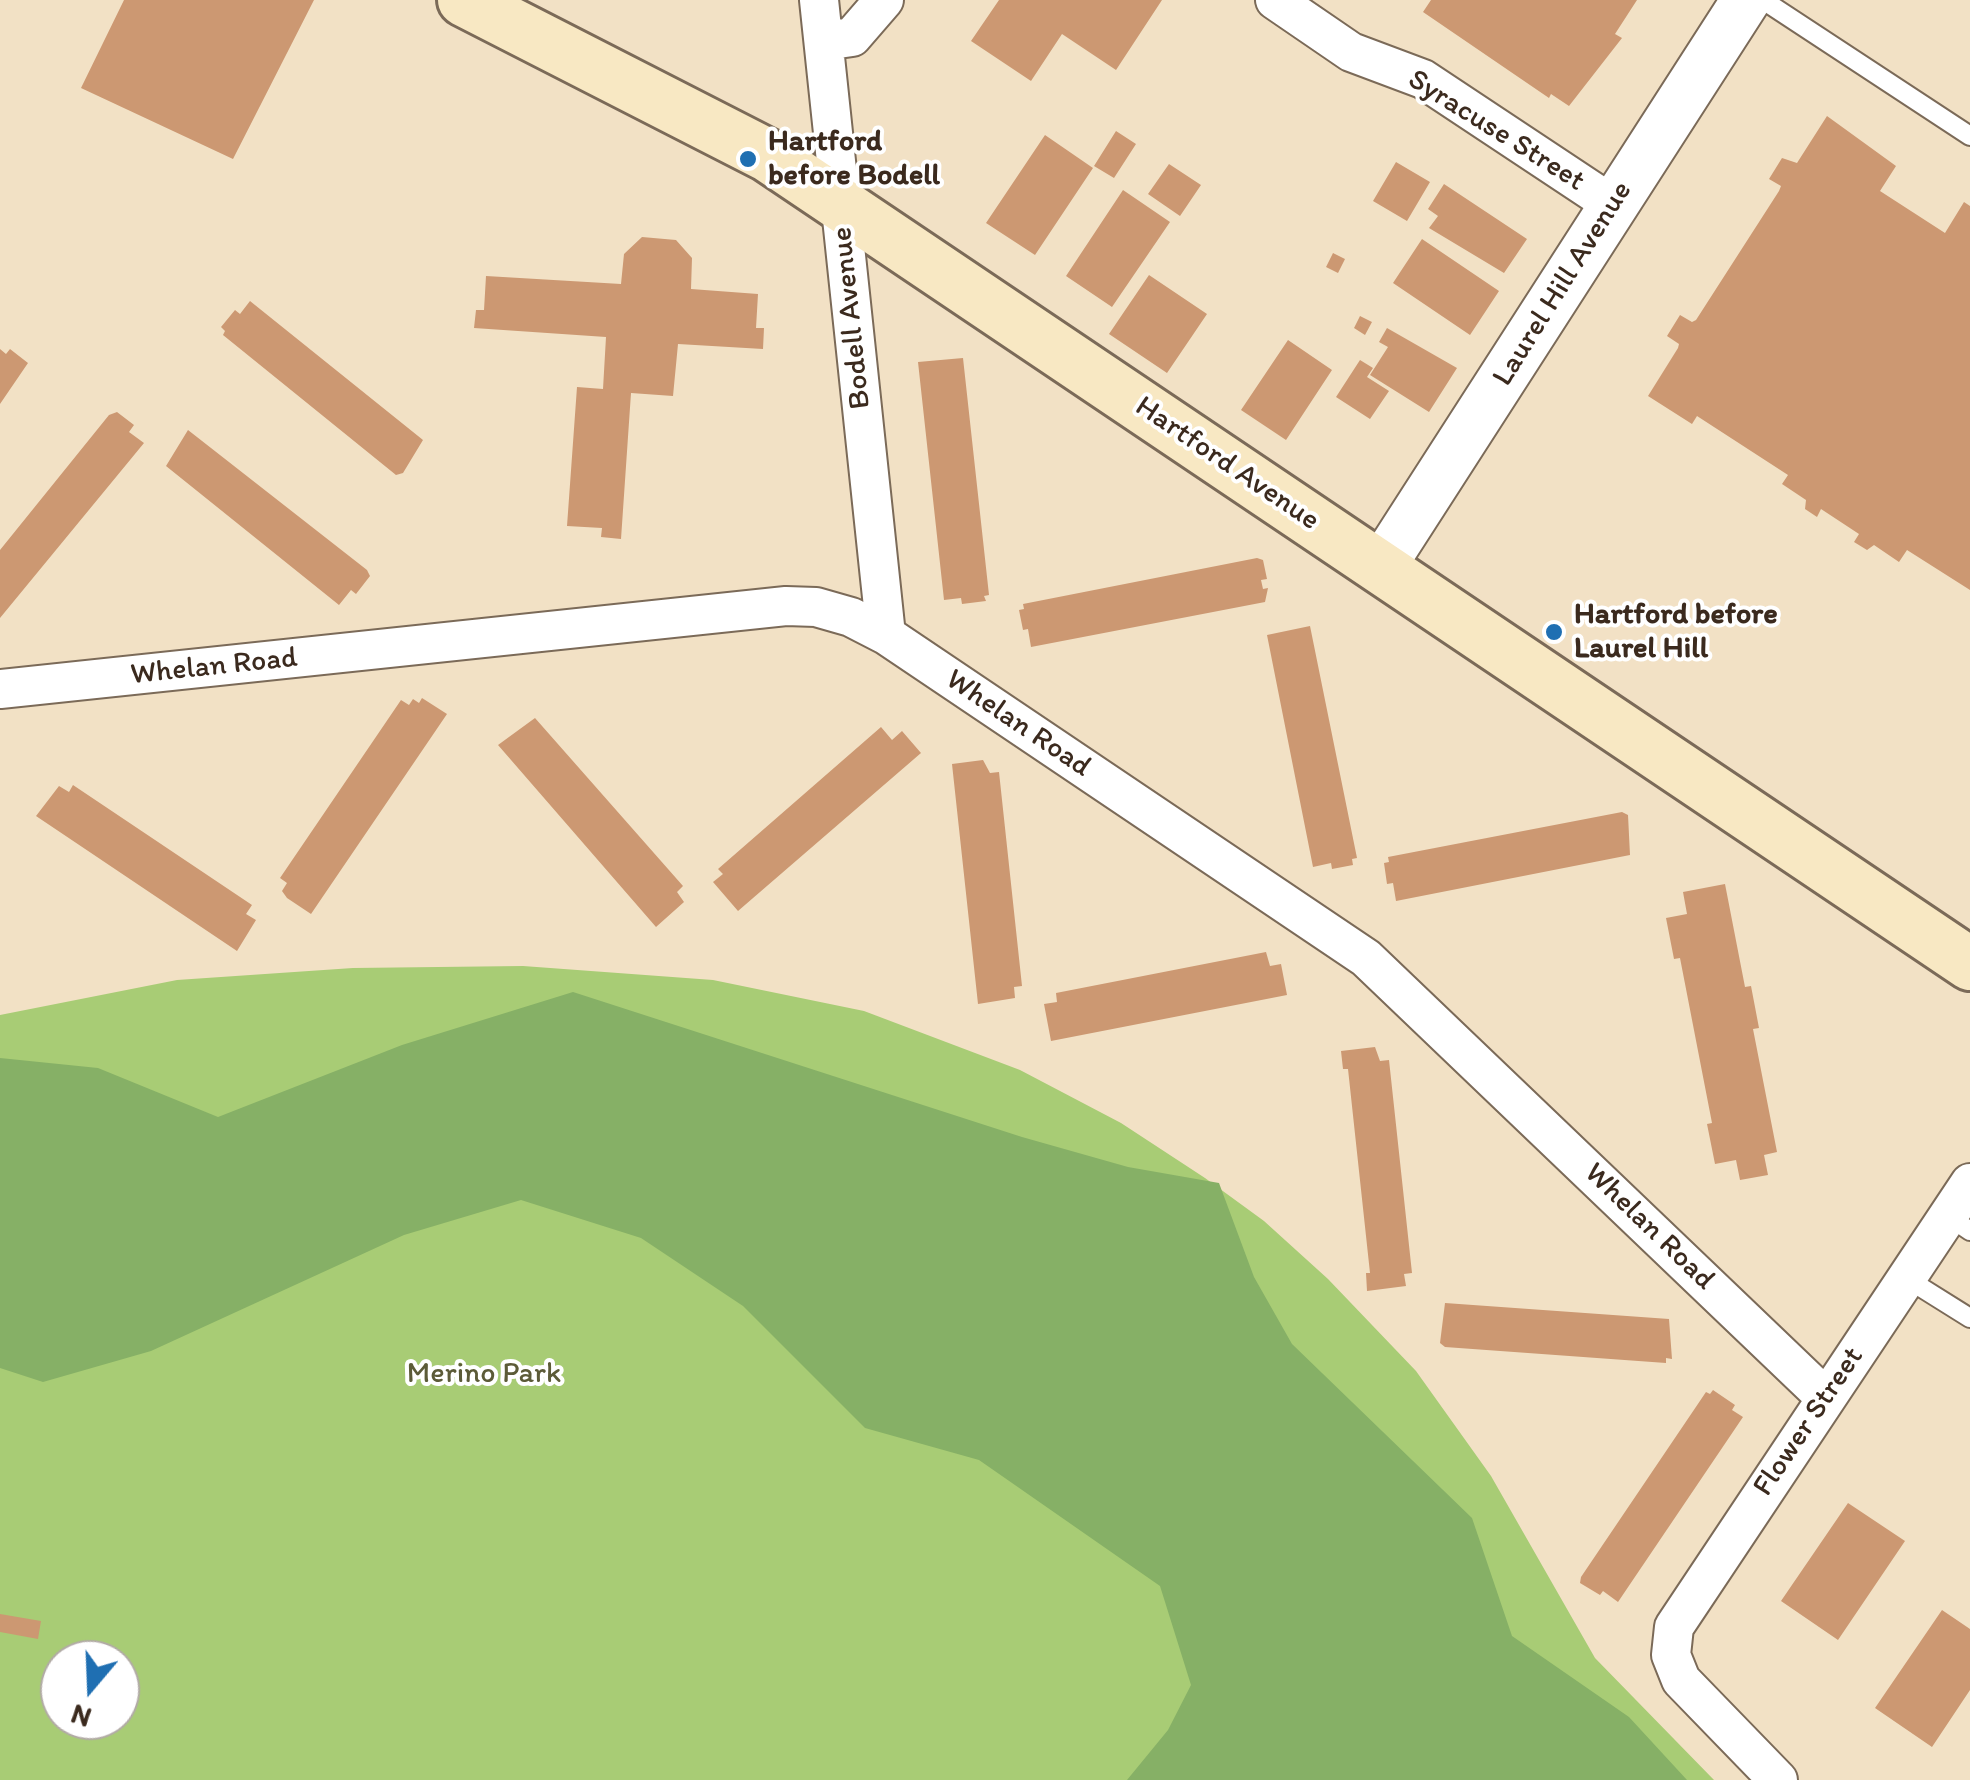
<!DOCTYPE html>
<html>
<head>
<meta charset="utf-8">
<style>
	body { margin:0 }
	#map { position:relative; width:1970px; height:1780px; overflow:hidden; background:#f2e1c5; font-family:Itim,sans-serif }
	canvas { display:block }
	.north { position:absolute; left:40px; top:1640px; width:100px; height:100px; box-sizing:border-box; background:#fff; border:2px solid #b1aaa5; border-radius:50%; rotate:199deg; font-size:28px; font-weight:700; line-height:40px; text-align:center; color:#3b2a1e }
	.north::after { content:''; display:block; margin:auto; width:35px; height:45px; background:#1f6fb2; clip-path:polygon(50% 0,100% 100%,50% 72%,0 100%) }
</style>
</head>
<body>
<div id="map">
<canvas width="1970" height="1780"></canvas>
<div class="north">N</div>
</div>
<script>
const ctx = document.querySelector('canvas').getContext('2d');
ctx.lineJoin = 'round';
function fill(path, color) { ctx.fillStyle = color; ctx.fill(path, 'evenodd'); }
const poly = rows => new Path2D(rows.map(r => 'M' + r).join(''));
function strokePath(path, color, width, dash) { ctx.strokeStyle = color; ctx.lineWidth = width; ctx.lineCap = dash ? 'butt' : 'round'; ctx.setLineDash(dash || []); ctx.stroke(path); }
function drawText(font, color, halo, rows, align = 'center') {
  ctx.font = font + ' Itim,sans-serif'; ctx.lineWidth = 8; ctx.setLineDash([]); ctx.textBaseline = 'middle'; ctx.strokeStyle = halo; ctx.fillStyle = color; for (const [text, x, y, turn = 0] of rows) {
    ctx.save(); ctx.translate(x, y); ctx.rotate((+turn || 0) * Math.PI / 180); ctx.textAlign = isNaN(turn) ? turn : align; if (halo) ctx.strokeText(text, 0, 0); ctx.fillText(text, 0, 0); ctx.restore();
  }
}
fill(poly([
	[523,966,713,980,864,1011,1020,1070,1121,1123,1205,1178,1264,1221,1328,1279,1416,1371,1491,1476,1595,1658,1714,1780,0,1780,0,1015,177,980,353,968],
	[60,1660,120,1660,120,1720,60,1720]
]), '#a8cc75');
fill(poly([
	[573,992,1022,1137,1128,1167,1219,1183,1254,1277,1292,1344,1472,1518,1512,1636,1629,1717,1687,1780,1127,1780,1168,1730,1191,1685,1160,1586,979,1460,865,1428,743,1306,641,1238,521,1200,404,1235,151,1351,43,1382,0,1368,0,1058,98,1068,218,1117,402,1045]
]), '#86b066');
fill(poly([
	[124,0,314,0,233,159,81,88],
	[999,0,1162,0,1116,70,1062,34,1031,81,971,41],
	[1431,0,1637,0,1615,34,1622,38,1569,106,1551,94,1549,98,1423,12],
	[1827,116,1896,166,1880,191,1945,233,1964,202,1970,206,1970,590,1907,550,1899,562,1874,545,1867,550,1854,542,1859,534,1821,509,1817,517,1805,509,1806,500,1782,484,1788,475,1697,416,1692,424,1648,396,1678,348,1679,344,1667,336,1680,315,1692,322,1696,320,1779,191,1781,186,1769,179,1782,158,1797,163],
	[1116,131,1136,144,1114,178,1094,166],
	[1045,135,1093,168,1035,255,986,223],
	[1396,162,1430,182,1407,221,1373,201],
	[1169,164,1201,185,1180,216,1148,194],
	[1444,184,1527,239,1504,273,1429,228,1438,216,1428,209],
	[1123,190,1170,222,1112,307,1066,276],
	[642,237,676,240,692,258,691,289,758,294,756,328,764,328,763,349,678,344,673,396,631,393,621,539,601,537,602,528,567,526,577,387,603,389,606,337,474,328,476,310,484,310,486,276,621,284,624,254],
	[1422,239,1499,291,1470,335,1393,283],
	[1333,253,1345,259,1338,273,1326,267],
	[1149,275,1207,314,1167,373,1109,334],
	[250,301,423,440,403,473,396,475,223,335,225,331,221,327,235,310,240,314],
	[1360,316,1372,322,1365,335,1354,328],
	[1387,328,1457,368,1429,412,1370,375,1388,347,1379,342],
	[1288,340,1332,370,1286,440,1241,410],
	[0,349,6,354,10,349,28,363,0,404],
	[963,358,989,595,984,596,986,601,962,604,961,598,944,600,918,362],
	[1360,360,1373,368,1367,377,1389,391,1370,419,1336,397],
	[117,412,134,425,129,432,144,443,0,618,0,550,109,415],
	[188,430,367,570,370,576,356,594,351,590,339,605,166,466],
	[1257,558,1263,560,1267,579,1261,580,1263,589,1268,588,1265,602,1031,647,1028,629,1023,630,1019,610,1024,609,1023,604],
	[1310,626,1357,858,1352,859,1353,865,1332,869,1331,863,1313,867,1267,635],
	[422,698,447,714,311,914,287,898,282,891,287,883,280,878,401,700,409,705,413,699,419,703],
	[535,718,683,886,677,892,684,902,656,927,498,745],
	[881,727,892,740,902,731,921,753,738,911,713,882,723,874,718,869],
	[983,760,990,773,999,772,1022,986,1014,987,1015,998,978,1004,952,764],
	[73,785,252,905,246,914,256,920,237,951,36,816,59,786,69,792],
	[1622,812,1628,815,1630,855,1396,901,1393,883,1387,884,1384,863,1389,862,1388,857],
	[1725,884,1745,987,1751,986,1759,1028,1753,1029,1777,1152,1764,1155,1768,1175,1740,1180,1736,1160,1715,1164,1707,1124,1712,1123,1680,958,1674,959,1666,918,1687,914,1683,892],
	[1266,952,1270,966,1281,964,1287,995,1051,1041,1044,1004,1057,1002,1056,993],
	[1375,1047,1380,1061,1389,1060,1412,1273,1404,1274,1406,1286,1367,1291,1366,1273,1370,1273,1348,1069,1343,1069,1341,1051],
	[1445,1303,1669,1319,1672,1359,1666,1358,1666,1363,1445,1347,1440,1343],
	[1713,1390,1735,1405,1732,1410,1743,1417,1618,1602,1603,1591,1600,1595,1580,1583,1581,1577,1706,1392,1710,1394],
	[1848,1503,1905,1541,1838,1640,1781,1601],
	[1942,1610,1970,1629,1970,1690,1932,1747,1875,1708],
	[0,1614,41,1621,38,1639,0,1632]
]), '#cc9872');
const service = poly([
	[1763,0,1970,136],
	[1948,1216,1970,1231],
	[1906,1278,1970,1318]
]);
const minor = poly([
	[819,0,886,635],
	[1275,0,1351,52,1423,79,1613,205],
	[824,41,852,37,884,0],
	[0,689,786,606,816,607,851,617,886,635,1366,958,1826,1398],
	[1778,1780,1681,1680,1671,1655,1674,1627,1970,1183]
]);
const tertiary = poly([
	[1381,567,1746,0]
]);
const secondary = poly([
	[464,0,767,155,1970,964]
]);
strokePath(service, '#7b6a58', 22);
strokePath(minor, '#7b6a58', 42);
strokePath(tertiary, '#7b6a58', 52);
strokePath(secondary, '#7b6a58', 58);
strokePath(service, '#fff', 18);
strokePath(minor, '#fff', 38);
strokePath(tertiary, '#fff', 48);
strokePath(secondary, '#f8e8c3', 52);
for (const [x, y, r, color] of [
	[748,159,10,"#1f6fb2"],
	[1554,632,10,"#1f6fb2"]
]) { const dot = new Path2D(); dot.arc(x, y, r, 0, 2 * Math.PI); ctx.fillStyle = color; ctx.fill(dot); strokePath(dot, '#fff', 4); }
drawText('30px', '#3b2a1e', '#fff', [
	["Syracuse Street",1496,131,32],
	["Laurel Hill Avenue",1563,284,-58],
	["Bodell Avenue",852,318,-96],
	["Hartford Avenue",1227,464,34],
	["Whelan Road",214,667,-6],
	["Whelan Road",1018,724,34],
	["Whelan Road",1649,1227,44],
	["Flower Street",1809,1422,-56]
]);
drawText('bold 30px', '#3b2a1e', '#fff', [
	["Hartford",768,142],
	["before Bodell",768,176],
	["Hartford before",1574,615],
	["Laurel Hill",1574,649]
], 'left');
drawText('30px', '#5c5b38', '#fff', [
	["Merino Park",484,1374]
]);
</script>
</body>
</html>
